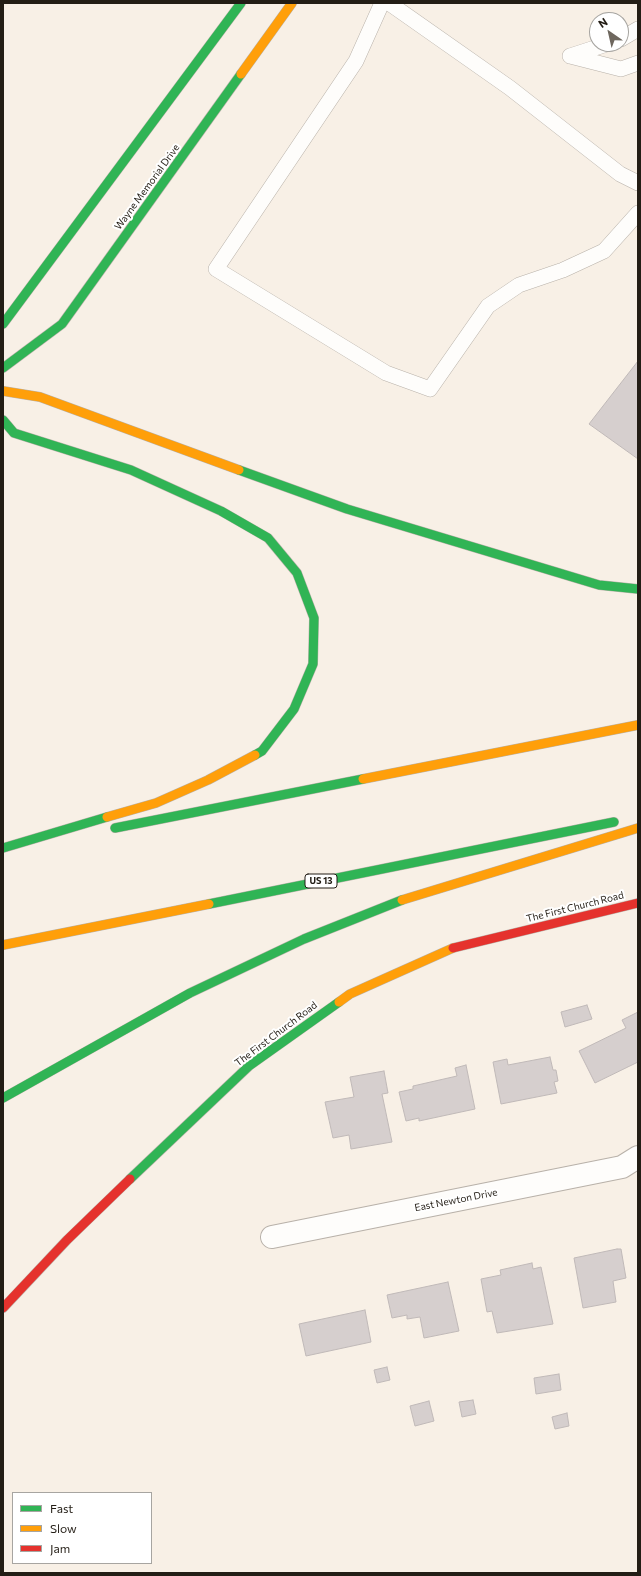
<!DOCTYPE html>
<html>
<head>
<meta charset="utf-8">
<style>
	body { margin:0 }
	#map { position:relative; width:641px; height:1576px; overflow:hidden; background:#f8f0e6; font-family:Commissioner,sans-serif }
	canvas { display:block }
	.frame { position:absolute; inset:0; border:4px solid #231d15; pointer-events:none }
	.legend { position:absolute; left:12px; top:1492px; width:140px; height:72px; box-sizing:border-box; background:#fff; border:1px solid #a7a5a1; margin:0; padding:5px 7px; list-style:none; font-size:12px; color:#231d15 }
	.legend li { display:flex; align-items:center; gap:8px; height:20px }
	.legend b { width:20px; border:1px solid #a7a5a1 }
	.north { position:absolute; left:589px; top:12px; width:40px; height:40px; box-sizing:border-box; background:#fff; border:1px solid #a7a5a1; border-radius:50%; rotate:326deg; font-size:11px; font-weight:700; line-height:16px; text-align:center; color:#231d15 }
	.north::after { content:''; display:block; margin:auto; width:14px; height:18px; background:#6e675e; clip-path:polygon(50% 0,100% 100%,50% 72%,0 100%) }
</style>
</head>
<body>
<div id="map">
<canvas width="641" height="1576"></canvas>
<div class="frame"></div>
<ul class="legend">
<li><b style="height:5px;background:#30b455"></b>Fast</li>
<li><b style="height:5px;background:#ff9f0a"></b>Slow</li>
<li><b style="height:5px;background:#e5322d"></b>Jam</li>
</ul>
<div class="north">N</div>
</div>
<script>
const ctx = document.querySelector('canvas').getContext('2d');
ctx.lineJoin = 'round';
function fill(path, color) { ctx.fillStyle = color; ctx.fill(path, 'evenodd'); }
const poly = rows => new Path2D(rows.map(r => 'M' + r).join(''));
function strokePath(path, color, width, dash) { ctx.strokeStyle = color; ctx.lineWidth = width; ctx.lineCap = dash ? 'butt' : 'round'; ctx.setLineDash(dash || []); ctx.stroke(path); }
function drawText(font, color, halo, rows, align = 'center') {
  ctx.font = font + ' Commissioner,sans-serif'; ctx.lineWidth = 4; ctx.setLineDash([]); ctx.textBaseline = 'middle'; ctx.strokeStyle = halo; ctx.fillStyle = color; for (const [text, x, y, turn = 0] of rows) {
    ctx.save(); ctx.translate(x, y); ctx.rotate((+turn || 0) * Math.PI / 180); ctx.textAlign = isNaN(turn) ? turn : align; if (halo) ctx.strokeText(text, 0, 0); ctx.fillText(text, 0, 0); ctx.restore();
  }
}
const building = poly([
	[638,361,638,459,589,424,638,361],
	[587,1005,592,1019,565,1027,561,1012,587,1005],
	[638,1012,638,1062,595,1083,579,1051,626,1028,622,1020,638,1012],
	[550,1057,553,1070,556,1070,558,1081,554,1082,557,1093,501,1104,493,1062,507,1059,508,1065,550,1057],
	[466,1065,475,1109,419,1121,419,1118,406,1121,399,1092,413,1089,413,1086,457,1076,455,1068,466,1065],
	[384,1071,388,1093,382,1094,392,1142,351,1149,349,1135,333,1138,325,1102,354,1097,350,1077,384,1071],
	[617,1249,621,1249,626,1278,613,1281,616,1302,583,1308,574,1258,617,1249],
	[532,1263,533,1269,541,1267,553,1324,497,1333,492,1311,487,1312,481,1279,501,1275,500,1270,532,1263],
	[448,1282,459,1331,424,1338,420,1317,407,1319,407,1315,392,1318,387,1295,448,1282],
	[365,1310,371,1342,306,1356,299,1324,365,1310],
	[387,1367,390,1380,377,1383,374,1370,387,1367],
	[559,1374,561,1390,536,1394,534,1378,559,1374],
	[473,1400,476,1414,462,1417,459,1402,473,1400],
	[429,1401,434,1421,415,1426,410,1406,429,1401],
	[567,1413,569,1426,555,1429,552,1417,567,1413]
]);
fill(building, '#d6cfce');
strokePath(building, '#c0b9b8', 1);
const lane = poly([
	[382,3,356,61,216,269,386,373,430,389,488,306,519,285,563,270,604,251,638,213],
	[389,3,510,88,620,174,638,183],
	[621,39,638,29],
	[570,56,621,69,638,63],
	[570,56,607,44]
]);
const street = poly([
	[272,1237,622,1167,638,1157]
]);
const fast = poly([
	[3,324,241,3],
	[3,368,62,324,241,74],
	[3,420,14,433,131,470,221,511,268,538,297,573,314,618,313,664,294,709,262,751,255,755],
	[239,470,347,509,599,585,638,589],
	[115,828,363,779],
	[3,848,107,817],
	[209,904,614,822],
	[3,1098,190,993,304,939,402,900],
	[130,1179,249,1066,339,1002]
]);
const slow = poly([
	[241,74,292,3],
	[3,391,40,397,239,470],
	[363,779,638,725],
	[107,817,156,803,208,780,255,755],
	[402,900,638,828],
	[3,945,209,904],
	[339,1002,350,994,453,948]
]);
const jam = poly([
	[453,948,638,903],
	[3,1308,67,1240,130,1179]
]);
strokePath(lane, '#b8b1a9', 16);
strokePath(street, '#b8b1a9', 24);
strokePath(fast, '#b8b1a9', 10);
strokePath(slow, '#b8b1a9', 10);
strokePath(jam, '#b8b1a9', 10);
strokePath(lane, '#fefdfb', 15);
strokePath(street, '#fefdfb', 22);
strokePath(fast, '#30b455', 9);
strokePath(slow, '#ff9f0a', 9);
strokePath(jam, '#e5322d', 9);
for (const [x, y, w] of [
	[321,881,32]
]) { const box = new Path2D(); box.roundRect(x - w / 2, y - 7, w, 14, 3); ctx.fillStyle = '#fff'; ctx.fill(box); strokePath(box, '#231d15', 1); }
drawText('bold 9px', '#231d15', null, [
	["US 13",321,881]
]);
drawText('10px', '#231d15', '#fff', [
	["Wayne Memorial Drive",147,187,-54],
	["The First Church Road",575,907,-14],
	["The First Church Road",276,1034,-37],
	["East Newton Drive",456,1200,-11]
]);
</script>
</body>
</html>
